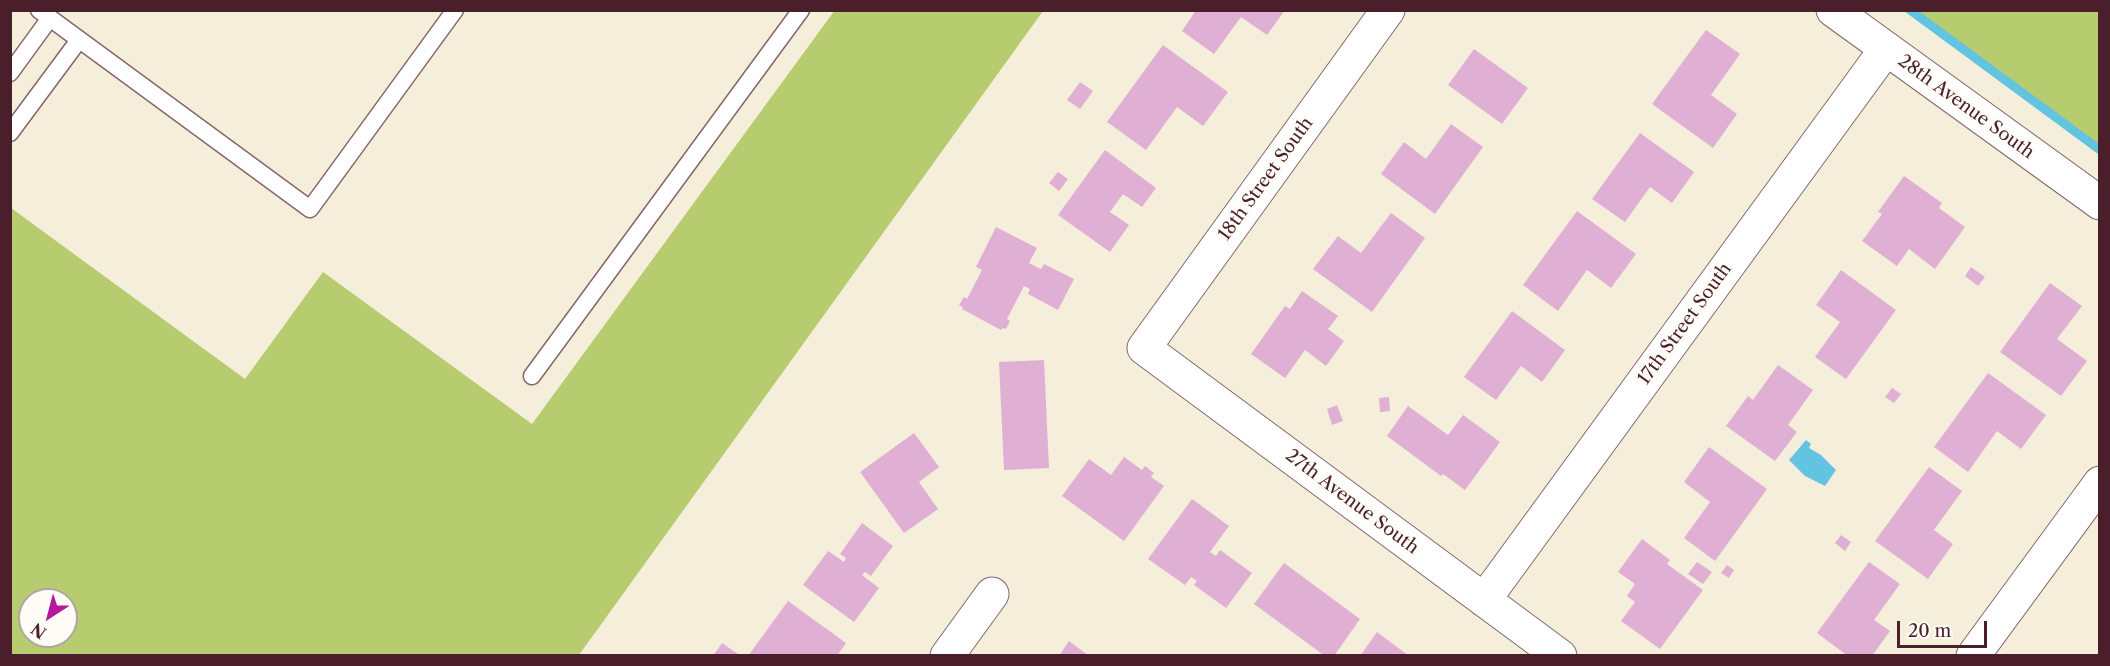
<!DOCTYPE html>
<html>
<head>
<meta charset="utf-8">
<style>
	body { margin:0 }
	#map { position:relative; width:2110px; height:666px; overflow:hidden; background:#f5eedb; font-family:"Libre Caslon Text",serif }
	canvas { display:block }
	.frame { position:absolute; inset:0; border:12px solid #4a1f2b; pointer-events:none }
	.north { position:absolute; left:18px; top:588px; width:60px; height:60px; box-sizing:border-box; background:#fdfcf7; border:2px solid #b5a4a5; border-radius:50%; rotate:216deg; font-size:16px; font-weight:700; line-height:24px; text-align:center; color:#4a1f2b }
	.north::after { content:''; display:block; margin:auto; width:21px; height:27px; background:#b5179e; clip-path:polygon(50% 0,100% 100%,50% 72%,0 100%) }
	.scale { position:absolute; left:1897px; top:621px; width:90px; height:27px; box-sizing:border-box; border:3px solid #4a1f2b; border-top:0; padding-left:8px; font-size:18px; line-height:21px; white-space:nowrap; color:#4a1f2b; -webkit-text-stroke:4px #fdfcf7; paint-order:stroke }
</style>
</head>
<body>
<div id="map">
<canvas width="2110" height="666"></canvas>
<div class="frame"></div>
<div class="north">N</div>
<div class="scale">20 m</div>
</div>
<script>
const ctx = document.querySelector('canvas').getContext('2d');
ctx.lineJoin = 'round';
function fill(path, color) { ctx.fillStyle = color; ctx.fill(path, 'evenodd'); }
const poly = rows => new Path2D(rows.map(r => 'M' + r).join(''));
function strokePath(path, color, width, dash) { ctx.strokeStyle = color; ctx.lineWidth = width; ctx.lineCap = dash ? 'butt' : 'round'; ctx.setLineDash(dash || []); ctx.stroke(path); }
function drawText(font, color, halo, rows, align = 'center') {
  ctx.font = font + ' "Libre Caslon Text",serif'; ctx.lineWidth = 6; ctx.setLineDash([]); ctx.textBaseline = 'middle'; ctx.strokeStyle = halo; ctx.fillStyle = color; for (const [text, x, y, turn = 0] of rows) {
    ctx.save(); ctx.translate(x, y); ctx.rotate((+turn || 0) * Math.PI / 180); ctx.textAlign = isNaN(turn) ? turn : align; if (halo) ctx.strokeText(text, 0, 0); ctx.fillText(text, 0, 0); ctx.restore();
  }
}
fill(poly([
	[835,10,1043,11,579,655,11,655,11,208,245,379,323,272,532,424],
	[30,600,66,600,66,636,30,636],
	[1914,11,2099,11,2099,145]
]), '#b7cb6f');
fill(poly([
	[1806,440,1811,444,1809,448,1821,455,1836,470,1825,486,1805,476,1789,460]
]), '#62c4e0');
strokePath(poly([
	[1910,10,2100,150]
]), '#62c4e0', 9);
fill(poly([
	[1196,10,1285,10,1267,35,1241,17,1214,54,1182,31],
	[1706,30,1740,54,1711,95,1737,114,1713,148,1652,104],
	[1163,45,1228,92,1203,126,1177,107,1146,150,1107,122],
	[1474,49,1528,88,1502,124,1448,85],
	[1080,82,1093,91,1080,109,1067,100],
	[1451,124,1483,147,1435,214,1381,174,1404,142,1426,159],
	[1640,133,1694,172,1672,203,1650,187,1625,222,1592,199],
	[1105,150,1156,188,1142,207,1123,194,1110,212,1129,225,1110,252,1058,215],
	[1058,172,1068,179,1059,191,1049,183],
	[1904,176,1942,203,1939,208,1965,227,1935,269,1909,249,1897,266,1862,241,1882,214,1878,212],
	[1577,211,1636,254,1611,288,1587,270,1558,311,1523,285],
	[1391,213,1425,238,1372,312,1313,269,1338,236,1361,253],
	[996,227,1037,248,1029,263,1041,269,1044,264,1074,279,1058,310,1028,294,1030,289,1024,286,1007,319,1010,321,1006,329,1003,328,1001,330,962,309,963,307,959,305,964,297,967,299,982,270,976,267],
	[1971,267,1985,277,1978,286,1965,276],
	[1841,270,1896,310,1846,379,1815,357,1840,322,1816,305],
	[2050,283,2082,306,2057,339,2087,361,2061,396,2000,352],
	[1302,291,1338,316,1328,329,1344,341,1326,366,1305,350,1285,378,1251,354,1285,306,1290,309],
	[1512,311,1565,350,1542,382,1521,366,1496,400,1464,377],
	[1044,360,1049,468,1004,470,999,362],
	[1778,365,1813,390,1788,425,1797,432,1775,461,1726,426,1748,396,1753,400],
	[1988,373,2046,415,2021,449,1997,431,1968,472,1934,447],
	[1892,388,1901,394,1894,403,1885,397],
	[1389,397,1390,411,1380,412,1379,398],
	[1337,405,1343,421,1332,425,1327,409],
	[1408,406,1448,435,1463,415,1500,442,1465,490,1443,474,1441,476,1387,436],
	[914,433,939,467,919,482,938,509,904,533,860,472],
	[1709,447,1767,489,1715,561,1684,538,1710,502,1684,482],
	[1124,457,1142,470,1145,466,1154,473,1151,477,1164,486,1124,541,1062,496,1089,459,1111,475],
	[1929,467,1962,491,1934,530,1953,544,1928,579,1875,541],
	[1192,499,1229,526,1210,552,1216,556,1220,550,1252,573,1226,608,1194,585,1197,581,1191,577,1185,585,1148,559],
	[862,523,893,546,871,576,865,572,862,575,879,588,854,622,803,585,828,551,844,562,846,558,840,554],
	[1841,535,1851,542,1845,551,1835,543],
	[1642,539,1670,560,1667,564,1703,590,1660,649,1621,621,1635,602,1627,596,1635,584,1618,572],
	[1697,562,1712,572,1703,584,1688,574],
	[1869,562,1900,584,1874,620,1890,631,1872,656,1848,656,1817,633],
	[1284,563,1360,619,1334,656,1325,656,1254,604],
	[1727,565,1734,570,1729,578,1721,573],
	[788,601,846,643,837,656,748,656],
	[1377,632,1409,656,1360,656],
	[1069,641,1089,656,1059,656],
	[722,643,738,654,736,656,713,656]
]), '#dfb0d4');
const service = poly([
	[39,10,310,209,455,10],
	[10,73,50,18],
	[10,133,79,40],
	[532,376,801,10]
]);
const minor = poly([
	[1388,10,1144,348,1560,656],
	[1833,10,2100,203],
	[1484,600,1886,49],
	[947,656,992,594],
	[1973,656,2100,483]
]);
strokePath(service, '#866769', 19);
strokePath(minor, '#866769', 35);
strokePath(service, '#fff', 16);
strokePath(minor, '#fff', 33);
drawText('18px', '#4a1f2b', '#fdfcf7', [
	["28th Avenue South",1966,107,36],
	["18th Street South",1266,179,-54],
	["17th Street South",1685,324,-54],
	["27th Avenue South",1352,502,37]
]);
</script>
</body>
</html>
